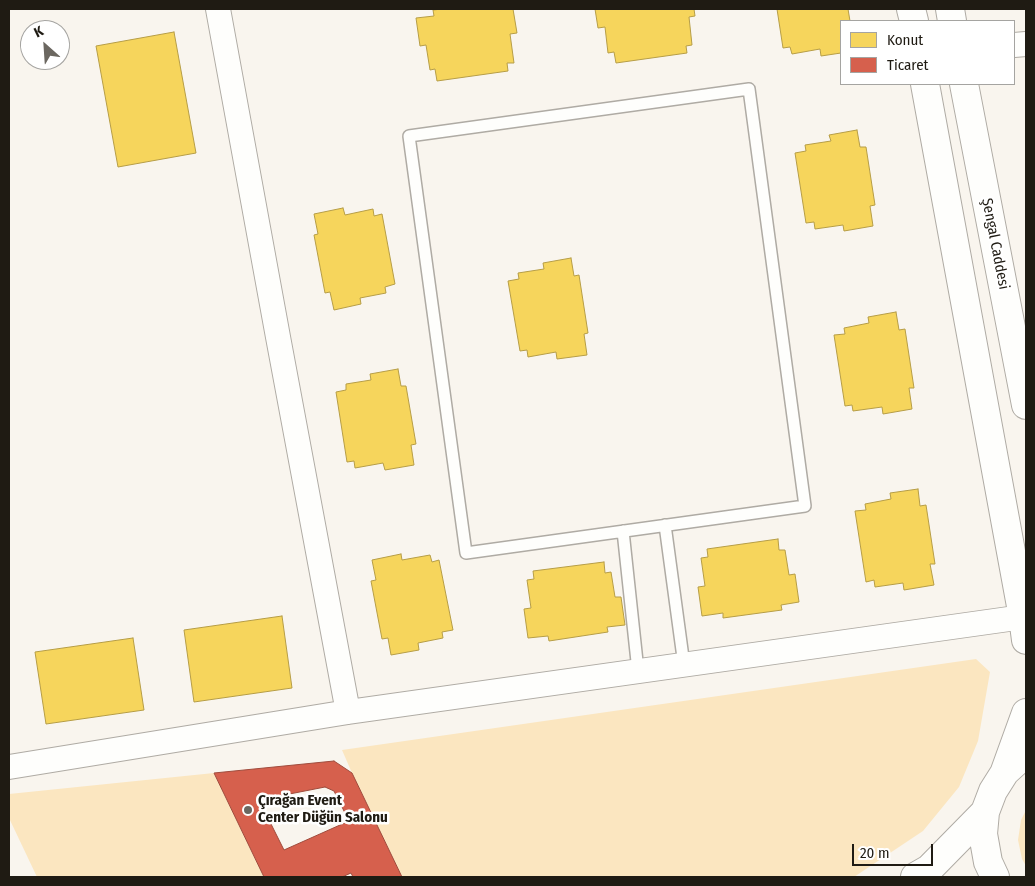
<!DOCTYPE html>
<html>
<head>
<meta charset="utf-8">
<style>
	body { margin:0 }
	#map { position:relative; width:1035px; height:886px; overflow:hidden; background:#f9f5ee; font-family:"Fira Sans Condensed",sans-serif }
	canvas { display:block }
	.frame { position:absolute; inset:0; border:10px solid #1f1b13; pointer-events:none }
	.legend { position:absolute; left:840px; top:20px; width:175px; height:65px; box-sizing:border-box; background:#fff; border:1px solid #a5a4a1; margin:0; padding:6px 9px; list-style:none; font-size:15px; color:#1f1b13 }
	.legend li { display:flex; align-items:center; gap:10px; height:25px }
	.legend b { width:25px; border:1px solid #a5a4a1 }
	.north { position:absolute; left:20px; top:20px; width:50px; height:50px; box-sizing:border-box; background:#fff; border:1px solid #a5a4a1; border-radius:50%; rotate:334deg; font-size:14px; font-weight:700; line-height:20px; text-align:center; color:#1f1b13 }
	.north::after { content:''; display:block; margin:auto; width:18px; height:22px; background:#6b6760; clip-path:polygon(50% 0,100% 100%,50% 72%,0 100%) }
	.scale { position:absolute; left:852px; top:844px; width:81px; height:22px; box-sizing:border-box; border:2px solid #1f1b13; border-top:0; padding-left:6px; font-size:15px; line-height:18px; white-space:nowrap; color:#1f1b13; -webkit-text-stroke:4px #fff; paint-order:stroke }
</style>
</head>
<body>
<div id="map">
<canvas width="1035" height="886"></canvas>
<div class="frame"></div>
<ul class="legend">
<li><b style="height:14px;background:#f6d55c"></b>Konut</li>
<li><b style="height:14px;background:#d6604d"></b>Ticaret</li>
</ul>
<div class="north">K</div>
<div class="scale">20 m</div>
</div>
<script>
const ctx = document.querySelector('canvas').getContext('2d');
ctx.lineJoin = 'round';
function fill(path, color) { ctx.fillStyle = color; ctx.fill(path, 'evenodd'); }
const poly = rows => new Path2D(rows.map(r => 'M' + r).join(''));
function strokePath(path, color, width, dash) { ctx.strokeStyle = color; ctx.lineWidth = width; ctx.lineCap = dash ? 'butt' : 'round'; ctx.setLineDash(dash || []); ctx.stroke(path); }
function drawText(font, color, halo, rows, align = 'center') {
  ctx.font = font + ' "Fira Sans Condensed",sans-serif'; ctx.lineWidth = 5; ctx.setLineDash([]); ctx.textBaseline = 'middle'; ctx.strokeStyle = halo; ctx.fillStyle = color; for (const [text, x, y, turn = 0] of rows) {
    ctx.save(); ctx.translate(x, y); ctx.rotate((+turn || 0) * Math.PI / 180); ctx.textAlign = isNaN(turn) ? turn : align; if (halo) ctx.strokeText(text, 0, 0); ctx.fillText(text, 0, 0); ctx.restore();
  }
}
fill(poly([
	[976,659,990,672,978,741,959,787,923,831,854,877,402,877,352,773,342,750],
	[214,773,264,877,37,877,9,818,9,794],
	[1026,810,1026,866,1022,859,1018,840,1021,820]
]), '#fbe6c0');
const homes = poly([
	[442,9,513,9,517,33,510,34,514,63,507,63,508,71,437,81,435,69,430,70,426,45,420,46,416,18,434,16,433,10,442,9],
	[595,9,694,9,695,16,689,17,692,45,686,46,687,53,616,63,614,52,608,53,605,27,598,28,595,9],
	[777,9,848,9,850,21,841,21,841,53,821,56,820,49,792,54,790,47,783,48,777,9],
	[174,32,196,153,118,167,96,46,174,32],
	[857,130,860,147,866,147,875,205,870,206,873,226,844,231,843,225,815,229,814,222,806,223,795,153,806,151,805,145,831,141,829,135,857,130],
	[343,208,345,215,373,209,374,216,382,214,395,284,385,287,386,293,360,298,361,304,334,310,330,292,325,293,314,235,318,234,314,214,343,208],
	[571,258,574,276,579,275,588,333,584,334,587,355,557,359,556,352,528,357,527,350,520,351,508,281,519,279,518,273,544,269,543,263,571,258],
	[896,312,899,330,905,329,914,388,909,388,912,409,883,414,882,407,853,411,852,405,845,406,834,335,845,334,844,328,869,323,868,317,896,312],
	[398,369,401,386,406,386,416,444,411,445,414,465,385,470,383,463,355,468,354,461,347,462,336,392,346,390,346,384,371,380,370,374,398,369],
	[918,489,920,506,926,505,935,564,930,564,934,585,904,590,903,583,875,587,874,580,866,582,855,511,866,510,865,504,891,499,890,493,918,489],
	[778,539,779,550,785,550,789,575,795,574,799,602,781,605,782,610,723,618,723,613,702,616,698,587,705,586,701,558,708,557,707,549,778,539],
	[401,554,402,560,430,555,432,562,439,560,453,630,442,632,443,638,418,643,419,650,391,655,388,638,382,639,371,581,376,580,372,560,401,554],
	[604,562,605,573,611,572,615,597,621,597,625,625,607,627,608,632,549,641,548,636,528,638,524,609,531,608,527,580,534,579,533,571,604,562],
	[282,616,292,688,194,702,184,630,282,616],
	[133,638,144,710,46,724,35,652,133,638]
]);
fill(homes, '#f6d55c');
strokePath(homes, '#b69d46', 1);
const shops = poly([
	[334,761,352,773,402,877,353,877,351,873,342,877,264,877,214,773,334,761],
	[325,787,334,791,349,821,284,850,259,800,325,787]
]);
fill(shops, '#d6604d');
strokePath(shops, '#9f4b3c', 1);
const lane = poly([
	[749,89,805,506,466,553,409,136,749,89],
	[665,525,684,665],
	[623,531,638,671]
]);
const street = poly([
	[218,9,278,337,348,712],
	[1014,45,1026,44],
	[9,767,348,712,1023,617]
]);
const secondary = poly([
	[911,9,914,21],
	[950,9,952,21],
	[925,84,1023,617,1026,640],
	[964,84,1026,405],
	[1005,771,1026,713],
	[915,877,929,869,985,812],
	[995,877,988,862,983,834,985,812,993,791,1005,772,1026,753]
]);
strokePath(lane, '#afaba4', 14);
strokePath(street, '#afaba4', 26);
strokePath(secondary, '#afaba4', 30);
strokePath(lane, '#fefefc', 11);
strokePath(street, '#fefefc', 24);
strokePath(secondary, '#fefefc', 28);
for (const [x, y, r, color] of [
	[248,810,5,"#6b6760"]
]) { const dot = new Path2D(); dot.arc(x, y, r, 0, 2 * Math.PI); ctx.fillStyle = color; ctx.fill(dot); strokePath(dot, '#fff', 2); }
drawText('15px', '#1f1b13', '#fff', [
	["Şengal Caddesi",995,244,79]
]);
drawText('bold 15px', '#1f1b13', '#fff', [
	["Çırağan Event",258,801],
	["Center Düğün Salonu",258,818]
], 'left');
</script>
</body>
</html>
